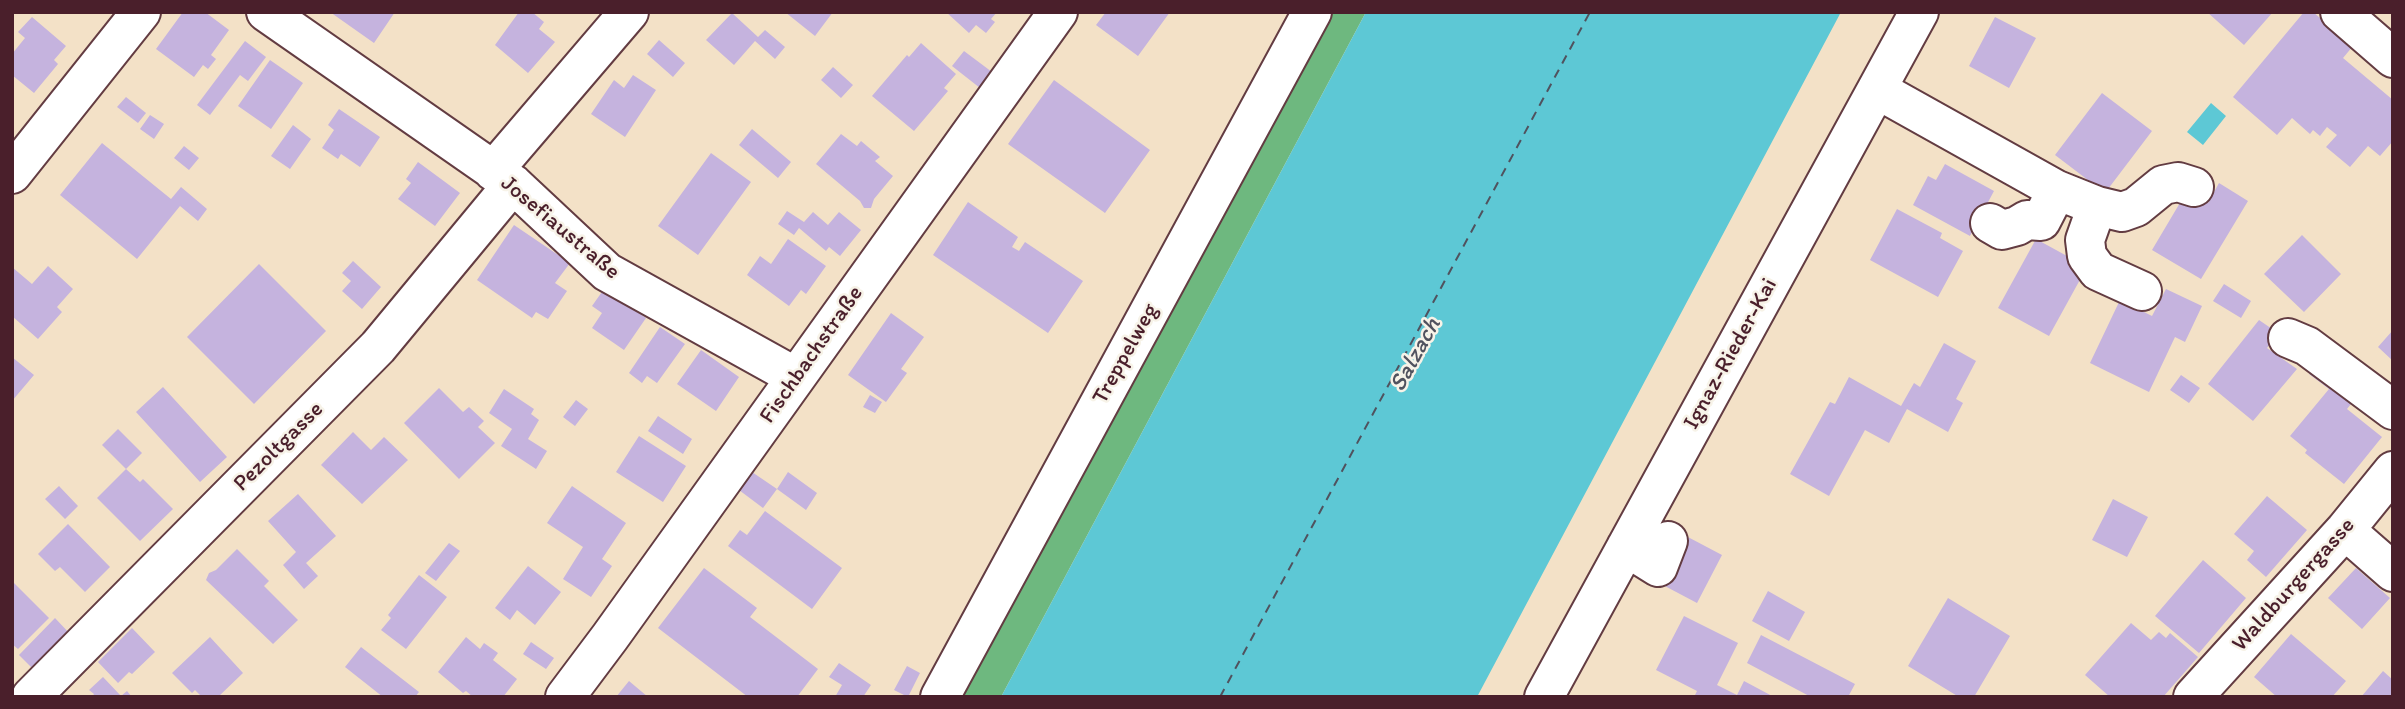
<!DOCTYPE html>
<html>
<head>
<meta charset="utf-8">
<style>
	body { margin:0 }
	#map { position:relative; width:2405px; height:709px; overflow:hidden; background:#f3e1c7; font-family:Itim,sans-serif }
	canvas { display:block }
	.frame { position:absolute; inset:0; border:14px solid #4a1f2b; pointer-events:none }
</style>
</head>
<body>
<div id="map">
<canvas width="2405" height="709"></canvas>
<div class="frame"></div>
</div>
<script>
const ctx = document.querySelector('canvas').getContext('2d');
ctx.lineJoin = 'round';
function fill(path, color) { ctx.fillStyle = color; ctx.fill(path, 'evenodd'); }
const poly = rows => new Path2D(rows.map(r => 'M' + r).join(''));
function strokePath(path, color, width, dash) { ctx.strokeStyle = color; ctx.lineWidth = width; ctx.lineCap = dash ? 'butt' : 'round'; ctx.setLineDash(dash || []); ctx.stroke(path); }
function drawText(font, color, halo, rows, align = 'center') {
  ctx.font = font + ' Itim,sans-serif'; ctx.lineWidth = 5; ctx.setLineDash([]); ctx.textBaseline = 'middle'; ctx.strokeStyle = halo; ctx.fillStyle = color; for (const [text, x, y, turn = 0] of rows) {
    ctx.save(); ctx.translate(x, y); ctx.rotate((+turn || 0) * Math.PI / 180); ctx.textAlign = isNaN(turn) ? turn : align; if (halo) ctx.strokeText(text, 0, 0); ctx.fillText(text, 0, 0); ctx.restore();
  }
}
fill(poly([
	[1320,12,1366,12,1001,697,952,697]
]), '#6eb87f');
fill(poly([
	[1366,12,1841,12,1477,697,1001,697],
	[2211,103,2226,116,2203,145,2187,132]
]), '#5dc8d5');
strokePath(poly([
	[1220,697,1590,12]
]), '#50525e', 2, [9, 7]);
fill(poly([
	[183,12,205,12,229,30,211,55,216,59,208,69,203,65,194,77,156,49],
	[330,12,395,12,374,43],
	[519,12,532,12,544,22,539,29,555,42,528,73,495,45],
	[785,12,833,12,815,36],
	[946,12,997,12,991,19,995,22,986,33,976,25,969,33],
	[1106,12,1170,12,1138,56,1096,25],
	[2207,12,2273,12,2244,45],
	[2304,12,2313,12,2353,46,2343,58,2393,100,2393,141,2380,156,2368,146,2350,167,2326,147,2337,135,2327,127,2320,136,2313,130,2310,134,2292,118,2277,135,2233,97],
	[732,13,758,37,765,30,785,47,775,59,755,41,734,65,706,40],
	[32,17,66,46,54,60,58,64,34,93,12,75,12,54,25,38,18,32],
	[1995,17,2036,38,2009,88,1969,66],
	[659,40,685,63,673,77,647,54],
	[245,41,266,57,248,81,240,75,210,115,197,105],
	[921,43,956,74,944,88,948,91,914,131,872,96,907,55,909,57],
	[964,51,992,72,980,88,952,66],
	[270,60,303,83,271,129,238,106],
	[833,67,853,85,841,98,821,80],
	[633,75,656,90,625,137,591,114,614,80,624,88],
	[1054,80,1150,150,1105,213,1008,144],
	[2102,93,2152,131,2105,193,2055,155],
	[126,97,146,113,138,123,117,107],
	[339,109,380,137,360,167,341,154,338,159,322,148,334,130,328,125],
	[150,115,164,124,154,139,140,129],
	[293,125,311,139,290,169,271,156],
	[752,129,791,162,778,178,739,145],
	[841,134,857,146,861,141,880,157,875,161,893,176,874,199,871,208,864,208,860,201,816,164],
	[102,143,171,199,181,187,207,209,198,221,180,206,137,259,60,195],
	[184,146,199,158,189,170,174,158],
	[711,153,751,182,698,255,658,226],
	[418,162,460,193,435,226,398,199,411,183,406,179],
	[1945,164,1994,191,1970,236,1913,205,1928,176,1936,180],
	[2219,183,2248,201,2201,279,2152,250,2187,191,2208,203],
	[968,202,1018,237,1012,247,1019,251,1025,242,1083,281,1048,333,933,255],
	[1897,209,1942,233,1940,238,1963,251,1938,297,1870,260],
	[787,211,804,222,813,212,828,225,839,212,861,230,840,256,829,247,826,251,799,228,794,235,778,224],
	[514,225,570,263,555,283,567,291,548,319,536,312,532,318,477,280],
	[2302,235,2341,274,2304,312,2264,274],
	[788,239,826,266,806,294,801,290,789,306,747,275,760,256,771,264],
	[2036,239,2087,267,2049,336,1998,308],
	[353,261,381,287,362,309,342,291,351,281,342,273],
	[259,264,326,331,254,404,187,337],
	[48,266,73,289,57,307,62,312,38,339,12,316,12,267,32,284],
	[2224,284,2251,301,2241,318,2213,301],
	[604,289,646,318,624,350,592,328,602,313,592,306],
	[2166,289,2202,306,2185,342,2175,337,2149,392,2090,363,2120,300,2152,316],
	[891,313,924,337,901,369,907,373,886,402,848,375],
	[2259,320,2278,333,2267,348,2297,369,2253,421,2208,384],
	[660,327,685,344,657,383,647,376,642,383,629,373],
	[2393,330,2393,361,2378,347],
	[1944,343,1976,361,1956,399,1963,403,1948,432,1907,409,1889,443,1865,430,1829,496,1790,474,1830,402,1835,404,1849,377,1901,406,1914,383,1920,387],
	[701,350,739,377,716,411,677,384],
	[12,357,34,375,12,401],
	[2320,361,2345,382,2337,393,2351,404,2347,409,2382,437,2344,484,2305,453,2307,450,2290,436,2329,389,2309,374],
	[2181,375,2200,388,2189,403,2170,390],
	[163,387,227,457,200,482,136,412],
	[439,388,463,412,469,407,484,421,478,427,495,443,459,479,404,423],
	[504,389,534,409,531,414,539,420,528,439,547,451,536,469,501,446,512,429,489,413],
	[870,395,882,402,875,413,863,407],
	[576,400,588,409,575,426,563,417],
	[658,416,692,439,683,454,648,431],
	[118,429,142,453,126,469,102,445],
	[353,432,371,450,384,437,408,460,362,504,321,465],
	[639,436,686,466,663,502,616,472],
	[126,469,140,482,143,479,173,509,140,541,97,498],
	[752,472,777,489,763,508,739,490],
	[788,472,817,493,806,510,777,489],
	[59,486,78,506,65,519,45,499],
	[572,486,626,523,602,559,612,566,591,597,563,579,583,547,547,523],
	[298,494,336,536,306,563,318,576,304,589,283,565,296,552,268,521],
	[2267,496,2307,530,2266,577,2247,560,2254,551,2234,534],
	[2113,499,2148,517,2127,557,2092,540],
	[765,511,842,568,812,609,728,546,740,530,747,535],
	[68,524,110,567,85,592,60,567,55,571,38,554],
	[1686,536,1722,555,1697,603,1661,584],
	[449,543,460,551,436,581,425,573],
	[237,549,269,581,264,586,298,620,273,644,206,580,209,573,216,570],
	[2203,560,2246,598,2199,653,2155,616],
	[528,566,561,592,535,625,517,610,510,620,495,608],
	[704,568,757,608,750,617,818,669,797,697,748,697,658,628],
	[2356,568,2390,598,2362,629,2328,598],
	[419,575,447,597,406,649,381,630,391,618,388,615],
	[12,581,49,618,18,649,12,644],
	[1768,591,1805,612,1789,641,1752,621],
	[1948,598,2010,636,1974,697,1959,697,1908,666],
	[1684,616,1738,643,1717,685,1737,695,1744,681,1774,697,1694,697,1697,691,1656,670],
	[55,618,71,635,36,672,19,655],
	[2131,623,2151,640,2159,632,2166,638,2170,633,2198,657,2163,697,2110,697,2085,675],
	[132,628,155,652,132,674,129,672,118,683,98,662],
	[2291,634,2346,681,2332,697,2277,697,2254,677],
	[1761,635,1855,684,1848,697,1811,697,1747,663],
	[210,637,243,673,218,697,202,697,195,690,192,693,172,673],
	[466,637,480,649,484,643,498,653,493,660,517,679,503,697,473,697,466,691,463,693,438,672],
	[531,642,554,658,546,669,523,654],
	[361,647,419,692,415,697,383,697,345,667],
	[839,663,871,685,863,697,835,697,842,685,829,677],
	[907,666,920,673,908,697,894,690],
	[2383,671,2393,680,2393,697,2361,697],
	[103,677,121,696,127,691,132,697,92,697,94,694,89,690],
	[629,681,648,697,616,697]
]), '#c5b3de');
const minor = poly([
	[266,12,513,184,607,272,796,377],
	[2340,12,2393,58],
	[1878,90,2057,190,2097,206,2085,240,2087,256,2098,271,2142,291],
	[493,171,629,12],
	[12,174,141,12],
	[2097,206,2122,212,2136,207,2163,185,2178,182,2194,187],
	[1990,223,2002,230,2017,226,2027,220,2041,221,2057,190],
	[2288,338,2307,346,2393,410],
	[2345,530,2393,572],
	[1626,547,1658,567,1668,541],
	[31,697,378,347,513,184],
	[565,697,610,637,1058,12],
	[940,697,1312,12],
	[1544,697,1919,12],
	[2193,697,2345,530,2393,471]
]);
strokePath(minor, '#633c42', 42);
strokePath(minor, '#fff', 38);
drawText('23px', '#4a1f2b', '#f7f3e8', [
	["Josefiaustraße",560,228,40],
	["Treppelweg",1126,354,-61],
	["Ignaz-Rieder-Kai",1731,354,-61],
	["Fischbachstraße",812,355,-55],
	["Pezoltgasse",279,447,-45],
	["Waldburgergasse",2294,585,-48]
]);
drawText('italic 24px', '#50525e', '#f7f3e8', [
	["Salzach",1416,355,-61]
]);
</script>
</body>
</html>
